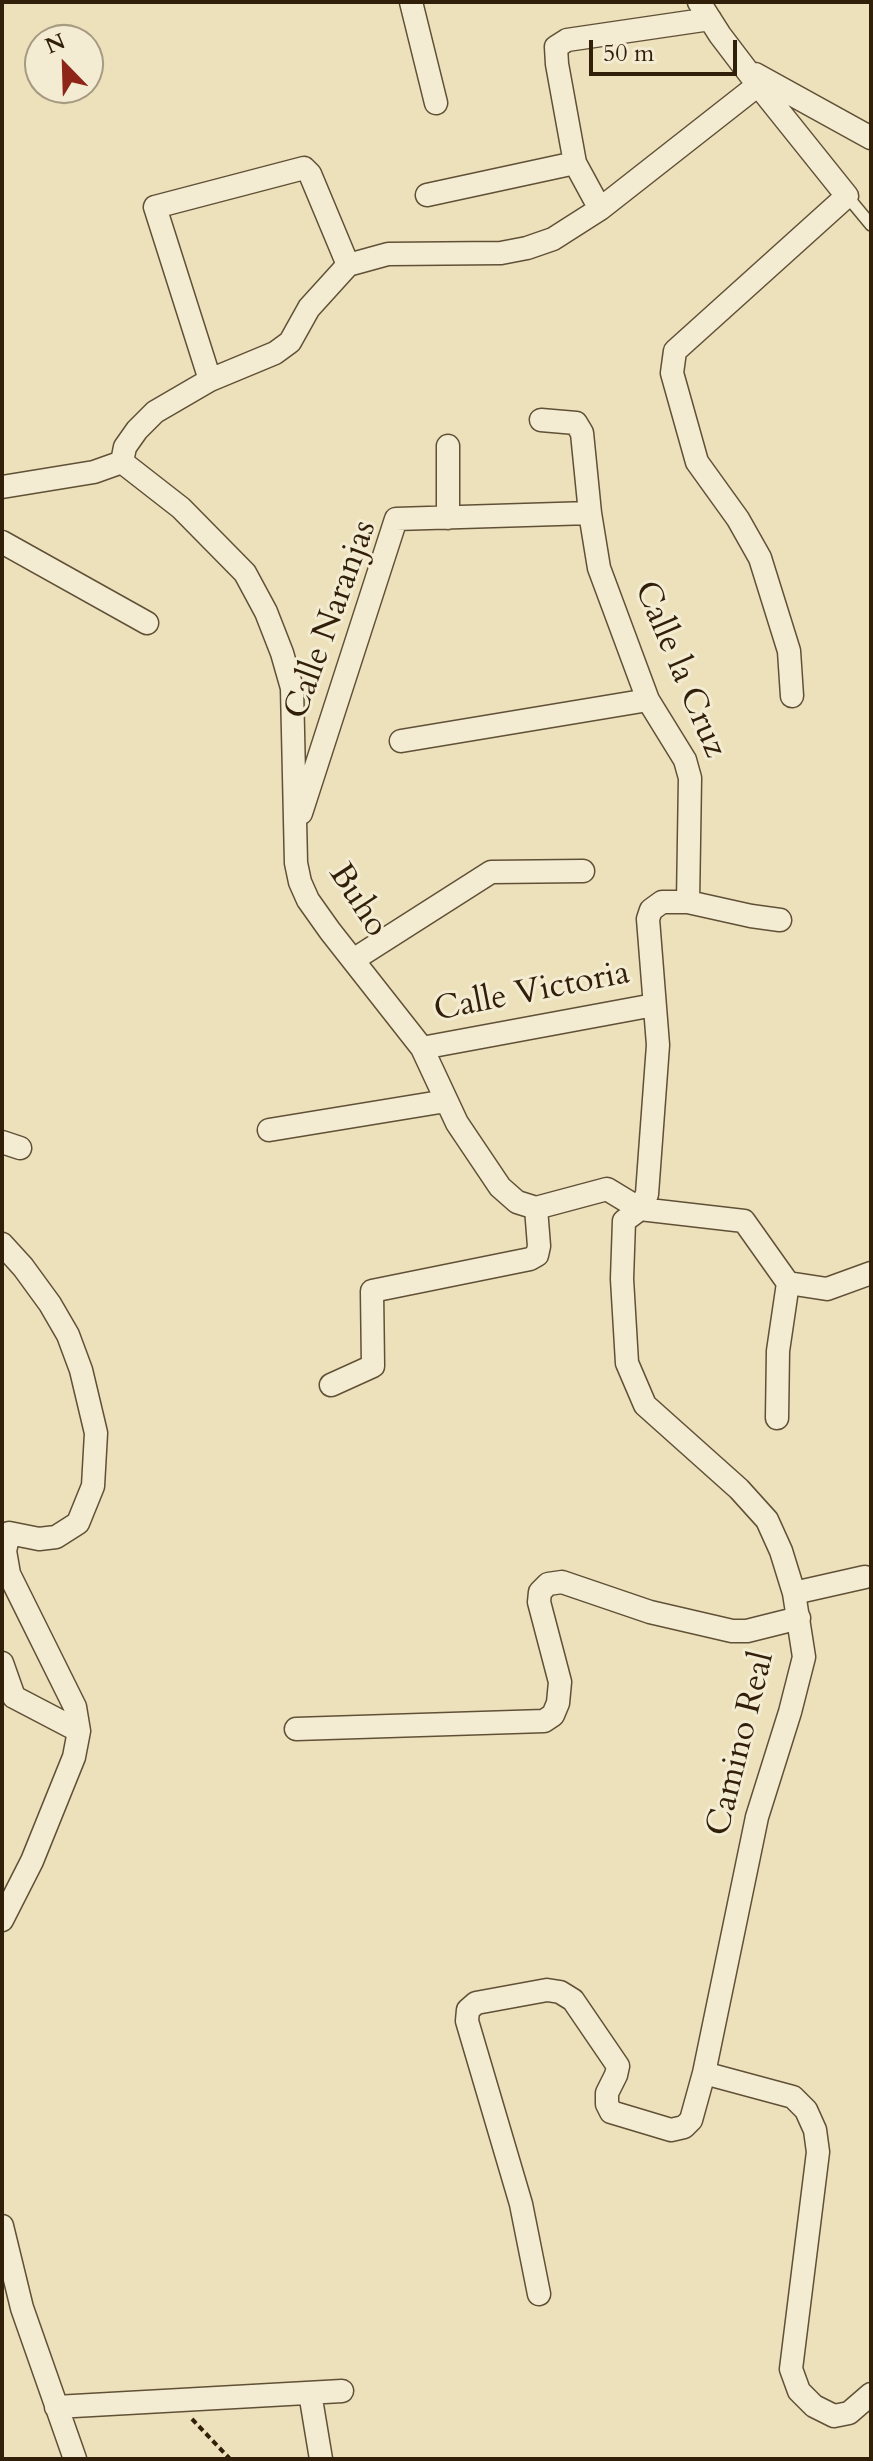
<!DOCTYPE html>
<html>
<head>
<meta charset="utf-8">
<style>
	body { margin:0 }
	#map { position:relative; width:873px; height:2461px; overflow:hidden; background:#ece1bb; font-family:Cardo,serif }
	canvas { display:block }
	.frame { position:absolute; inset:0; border:4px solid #321f09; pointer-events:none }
	.north { position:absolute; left:24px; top:24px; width:80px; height:80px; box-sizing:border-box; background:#f3ecd3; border:2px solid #a69a82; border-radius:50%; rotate:337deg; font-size:22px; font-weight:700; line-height:32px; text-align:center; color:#321f09 }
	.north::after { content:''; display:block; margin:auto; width:28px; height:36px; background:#8f2418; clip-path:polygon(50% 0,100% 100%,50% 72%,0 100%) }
	.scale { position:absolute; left:589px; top:40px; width:148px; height:36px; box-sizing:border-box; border:4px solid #321f09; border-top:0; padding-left:10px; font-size:24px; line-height:28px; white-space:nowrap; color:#321f09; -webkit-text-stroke:6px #f3ecd3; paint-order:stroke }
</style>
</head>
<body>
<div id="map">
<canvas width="873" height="2461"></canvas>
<div class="frame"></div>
<div class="north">N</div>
<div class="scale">50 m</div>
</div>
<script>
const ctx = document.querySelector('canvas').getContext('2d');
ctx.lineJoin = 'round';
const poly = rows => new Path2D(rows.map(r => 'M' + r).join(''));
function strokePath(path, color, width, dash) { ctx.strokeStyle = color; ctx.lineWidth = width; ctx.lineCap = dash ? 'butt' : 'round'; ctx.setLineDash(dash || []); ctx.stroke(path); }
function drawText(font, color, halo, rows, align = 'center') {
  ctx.font = font + ' Cardo,serif'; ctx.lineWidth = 6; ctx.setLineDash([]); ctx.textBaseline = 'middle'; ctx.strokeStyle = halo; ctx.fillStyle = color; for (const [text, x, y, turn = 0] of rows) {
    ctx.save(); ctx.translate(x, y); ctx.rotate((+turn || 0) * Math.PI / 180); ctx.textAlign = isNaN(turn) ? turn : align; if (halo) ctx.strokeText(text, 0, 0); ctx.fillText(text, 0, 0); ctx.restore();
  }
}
const service = poly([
	[847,196,871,225]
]);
const minor = poly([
	[411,2,436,103],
	[699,2,720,35,758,85,847,196,675,351,672,373,697,462,738,519,760,558,789,651,792,696],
	[755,74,871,138],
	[427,195,575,163],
	[600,209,758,85],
	[210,380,155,207,304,168,310,174,348,265],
	[541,420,576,423,582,433,590,513,599,568,648,700,685,760,690,778,688,902],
	[122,462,125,447,137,430,155,412,210,380,275,353,290,342,309,308,348,265,388,254,501,253,527,248,553,239,600,209,575,163,557,64,556,47,567,40,710,19],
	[2,487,94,472,122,462,181,508,245,573,266,612,282,653,292,688,296,863,300,882,308,900,330,931,422,1048,457,1123,500,1187,517,1202,536,1208,607,1189,640,1209,744,1221,788,1283],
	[448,518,448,446],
	[2,542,147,623],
	[401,741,648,700],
	[301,813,396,519,590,513],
	[353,960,491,872,583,871],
	[422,1048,654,1005],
	[269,1130,446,1101],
	[2,1142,20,1148],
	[2,1244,23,1267,50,1304,68,1335,81,1370,96,1433,93,1486,78,1523,56,1537,39,1539,9,1533,5,1551,9,1574,75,1707,79,1731,74,1757,32,1861,2,1920],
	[788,1283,827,1289,871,1273],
	[331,1385,373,1366,372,1291,530,1259,537,1255,539,1246,536,1208],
	[777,1418,778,1351,788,1283],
	[794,1593,865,1577],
	[2,1663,14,1697],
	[14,1697,79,1731],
	[296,1729,544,1721,553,1715,558,1703,560,1682,539,1602,540,1592,548,1584,562,1582,650,1612,732,1631,747,1631,799,1618],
	[704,2073,793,2097,806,2110,815,2130,818,2152,791,2369,799,2391,814,2406,834,2416,849,2413,871,2394],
	[2,2226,22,2308,75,2459],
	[539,2294,521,2204,467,2021,468,2010,476,2003,547,1990,560,1992,573,2000,618,2066,616,2075,607,2093,607,2104,611,2112,671,2130,684,2127,691,2120,704,2073,757,1817,790,1712,804,1657,794,1593,781,1551,767,1520,739,1489,645,1405,627,1363,622,1279,624,1221,640,1209,647,1194,658,1045,648,919,651,910,662,902,688,902,751,916,780,920],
	[310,2393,321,2459],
	[56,2407,342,2391]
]);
strokePath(service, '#605036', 14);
strokePath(minor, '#605036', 25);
strokePath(poly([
	[192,2419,230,2459]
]), '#321f09', 4, [6, 4]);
strokePath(service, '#f3ecd3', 11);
strokePath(minor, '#f3ecd3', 22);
drawText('34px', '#321f09', '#f3ecd3', [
	["Calle Naranjas",332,620,-70],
	["Calle la Cruz",679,670,67],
	["Buho",357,901,57],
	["Calle Victoria",532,993,-11],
	["Camino Real",742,1744,-76]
]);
</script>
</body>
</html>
